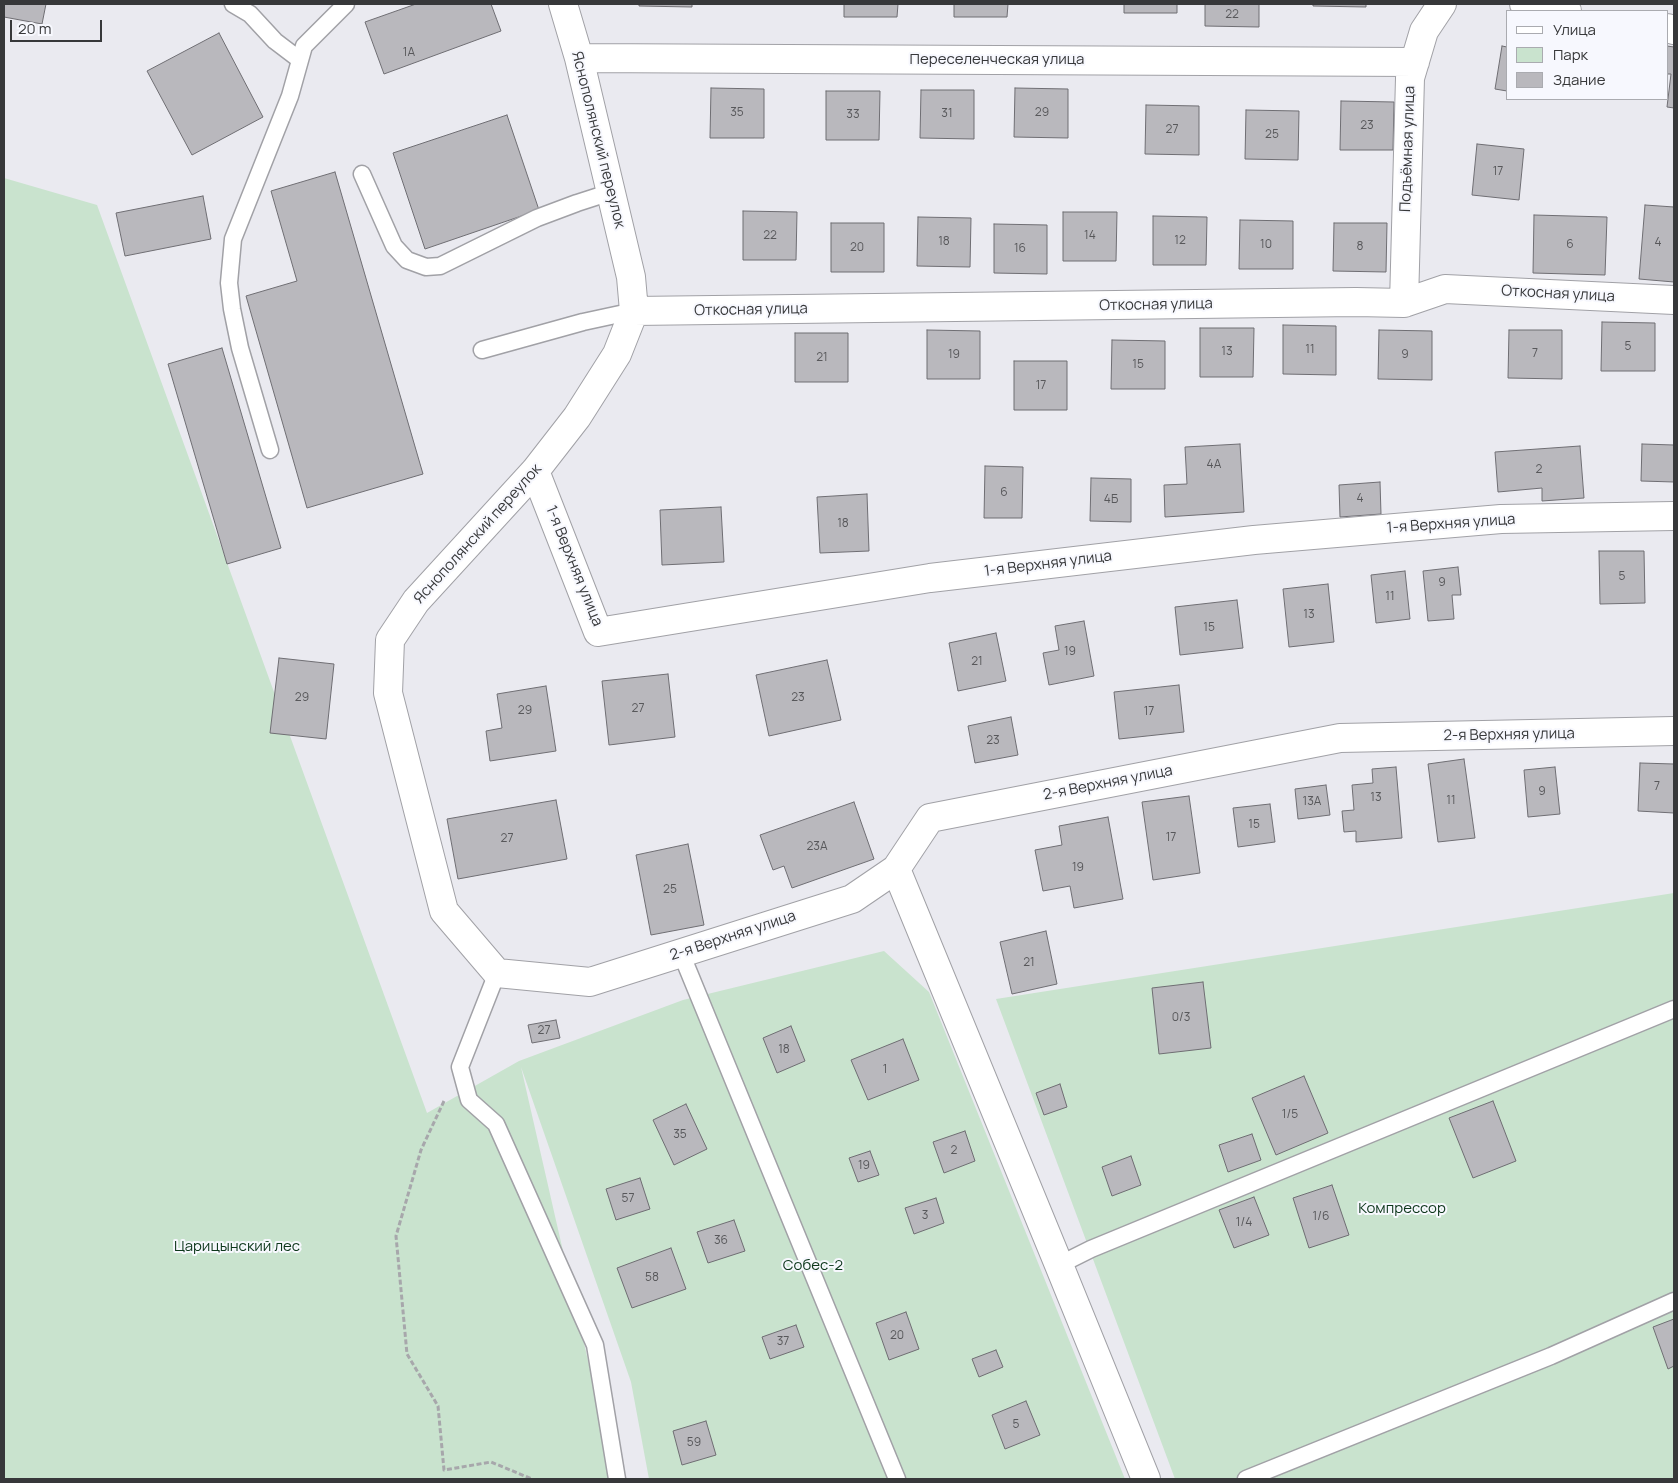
<!DOCTYPE html>
<html>
<head>
<meta charset="utf-8">
<style>
	body { margin:0 }
	#map { position:relative; width:1678px; height:1483px; overflow:hidden; background:#eaeaf0; font-family:Manrope,sans-serif }
	canvas { display:block }
	.frame { position:absolute; inset:0; border:5px solid #37383a; pointer-events:none }
	.legend { position:absolute; left:1506px; top:10px; width:162px; height:90px; box-sizing:border-box; background:#f7f8fe; border:1px solid #aaabb0; margin:0; padding:6px 9px; list-style:none; font-size:15px; color:#37383a }
	.legend li { display:flex; align-items:center; gap:10px; height:25px }
	.legend b { width:25px; border:1px solid #aaabb0 }
	.scale { position:absolute; left:10px; top:20px; width:92px; height:22px; box-sizing:border-box; border:2px solid #37383a; border-top:0; padding-left:6px; font-size:15px; line-height:18px; white-space:nowrap; color:#37383a; -webkit-text-stroke:4px #f7f8fe; paint-order:stroke }
</style>
</head>
<body>
<div id="map">
<canvas width="1678" height="1483"></canvas>
<div class="frame"></div>
<ul class="legend">
<li><b style="height:6px;background:#fff"></b>Улица</li>
<li><b style="height:14px;background:#c9e3ce"></b>Парк</li>
<li><b style="height:14px;background:#b9b8bd"></b>Здание</li>
</ul>
<div class="scale">20 m</div>
</div>
<script>
const ctx = document.querySelector('canvas').getContext('2d');
ctx.lineJoin = 'round';
function fill(path, color) { ctx.fillStyle = color; ctx.fill(path, 'evenodd'); }
const poly = rows => new Path2D(rows.map(r => 'M' + r).join(''));
function strokePath(path, color, width, dash) { ctx.strokeStyle = color; ctx.lineWidth = width; ctx.lineCap = dash ? 'butt' : 'round'; ctx.setLineDash(dash || []); ctx.stroke(path); }
function drawText(font, color, halo, rows, align = 'center') {
  ctx.font = font + ' Manrope,sans-serif'; ctx.lineWidth = 4; ctx.setLineDash([]); ctx.textBaseline = 'middle'; ctx.strokeStyle = halo; ctx.fillStyle = color; for (const [text, x, y, turn = 0] of rows) {
    ctx.save(); ctx.translate(x, y); ctx.rotate((+turn || 0) * Math.PI / 180); ctx.textAlign = isNaN(turn) ? turn : align; if (halo) ctx.strokeText(text, 0, 0); ctx.fillText(text, 0, 0); ctx.restore();
  }
}
fill(poly([
	[4,178,97,205,427,1113,519,1061,683,1000,884,951,929,992,1125,1479,649,1479,631,1382,521,1067,615,1479,4,1479],
	[1674,893,1674,1479,1175,1479,996,999]
]), '#c9e3ce');
const building = poly([
	[4,4,46,4,42,24,4,17,4,4],
	[416,4,491,4,501,31,384,74,365,22,416,4],
	[639,4,692,4,692,7,639,6,639,4],
	[844,4,898,4,897,17,844,17,844,4],
	[954,4,1008,4,1007,17,954,17,954,4],
	[1124,4,1177,4,1177,13,1124,13,1124,4],
	[1205,4,1259,4,1259,27,1205,26,1205,4],
	[1313,4,1366,4,1366,7,1313,6,1313,4],
	[219,33,263,117,192,155,147,71,219,33],
	[1502,46,1507,47,1507,91,1495,89,1502,46],
	[1667,46,1674,47,1674,108,1667,107,1671,74,1667,74,1667,46],
	[711,88,764,89,764,138,710,138,711,88],
	[1015,88,1068,89,1068,138,1014,137,1015,88],
	[921,90,974,90,974,139,920,138,921,90],
	[826,91,880,91,879,140,826,140,826,91],
	[1341,101,1394,102,1393,150,1340,150,1341,101],
	[1146,105,1199,106,1199,155,1145,154,1146,105],
	[1246,110,1299,111,1298,160,1245,159,1246,110],
	[507,115,539,210,425,249,393,153,507,115],
	[1477,144,1524,149,1519,200,1472,195,1477,144],
	[335,172,423,474,307,508,246,296,297,281,271,191,335,172],
	[203,196,211,239,125,256,116,213,203,196],
	[1645,205,1674,207,1674,282,1639,279,1645,205],
	[743,211,797,212,796,260,743,260,743,211],
	[1063,212,1117,212,1116,261,1063,261,1063,212],
	[1534,215,1607,217,1605,275,1533,273,1534,215],
	[1153,216,1207,217,1206,265,1153,265,1153,216],
	[918,217,971,218,970,267,917,266,918,217],
	[1240,220,1293,221,1293,269,1239,269,1240,220],
	[831,223,884,223,884,272,831,272,831,223],
	[1334,223,1387,223,1386,272,1333,271,1334,223],
	[994,224,1047,225,1047,274,994,273,994,224],
	[1602,322,1655,323,1655,371,1601,371,1602,322],
	[1283,325,1336,326,1336,375,1283,374,1283,325],
	[1200,328,1254,328,1253,377,1200,377,1200,328],
	[927,330,980,331,980,379,927,379,927,330],
	[1379,330,1432,331,1432,380,1378,379,1379,330],
	[1509,330,1562,330,1562,379,1508,378,1509,330],
	[795,333,848,333,848,382,795,382,795,333],
	[1112,340,1165,341,1165,389,1111,389,1112,340],
	[222,348,281,548,227,564,168,364,222,348],
	[1014,361,1067,361,1067,410,1014,410,1014,361],
	[1240,444,1244,512,1165,517,1164,485,1187,484,1185,447,1240,444],
	[1642,444,1674,445,1674,482,1641,481,1642,444],
	[1580,446,1584,498,1542,501,1542,488,1498,492,1495,452,1580,446],
	[985,466,1023,467,1022,518,984,518,985,466],
	[1091,478,1131,479,1131,522,1090,521,1091,478],
	[1380,482,1381,514,1340,517,1339,485,1380,482],
	[867,494,869,551,820,553,817,497,867,494],
	[721,507,724,562,662,565,660,510,721,507],
	[1599,551,1644,551,1645,603,1600,604,1599,551],
	[1458,567,1461,595,1452,595,1454,619,1428,621,1423,571,1458,567],
	[1405,571,1410,619,1376,623,1371,575,1405,571],
	[1328,584,1334,642,1289,647,1283,589,1328,584],
	[1237,600,1243,648,1180,655,1175,607,1237,600],
	[1084,621,1094,676,1049,685,1043,653,1059,650,1055,626,1084,621],
	[996,633,1006,681,958,691,949,643,996,633],
	[279,658,334,664,326,739,270,733,279,658],
	[827,660,841,720,769,736,756,675,827,660],
	[668,674,675,737,609,745,602,681,668,674],
	[1179,685,1184,732,1119,739,1114,692,1179,685],
	[546,686,556,751,490,761,486,731,502,728,497,694,546,686],
	[1011,717,1018,755,975,763,968,726,1011,717],
	[1464,759,1475,838,1438,842,1428,764,1464,759],
	[1640,763,1674,764,1674,813,1638,811,1640,763],
	[1396,767,1402,838,1356,842,1356,831,1344,832,1342,811,1354,810,1352,785,1373,783,1372,769,1396,767],
	[1555,767,1560,814,1528,817,1524,770,1555,767],
	[1326,785,1330,815,1298,819,1295,789,1326,785],
	[1189,796,1200,873,1153,880,1142,802,1189,796],
	[556,800,567,859,458,879,447,819,556,800],
	[854,802,874,859,792,888,784,866,773,870,760,835,854,802],
	[1270,804,1275,842,1238,847,1233,808,1270,804],
	[1108,817,1123,899,1074,908,1070,886,1043,891,1035,850,1062,845,1059,826,1108,817],
	[688,844,704,925,651,935,636,855,688,844],
	[1046,931,1057,984,1012,994,1000,942,1046,931],
	[1203,982,1211,1048,1159,1054,1152,988,1203,982],
	[556,1020,560,1038,532,1043,528,1025,556,1020],
	[791,1026,805,1061,777,1073,763,1038,791,1026],
	[903,1039,919,1080,868,1100,851,1060,903,1039],
	[1304,1076,1328,1133,1276,1155,1252,1098,1304,1076],
	[1060,1084,1067,1107,1044,1115,1036,1093,1060,1084],
	[1493,1101,1516,1161,1473,1178,1449,1118,1493,1101],
	[686,1104,707,1149,674,1165,653,1120,686,1104],
	[965,1131,975,1161,944,1173,933,1142,965,1131],
	[1252,1134,1261,1160,1228,1172,1219,1145,1252,1134],
	[870,1151,879,1175,858,1182,849,1158,870,1151],
	[1131,1156,1141,1185,1112,1196,1102,1167,1131,1156],
	[640,1178,650,1209,616,1220,606,1189,640,1178],
	[1332,1185,1349,1235,1309,1248,1293,1198,1332,1185],
	[1254,1197,1269,1235,1234,1248,1219,1210,1254,1197],
	[936,1198,944,1223,914,1234,905,1208,936,1198],
	[734,1220,745,1251,708,1263,697,1232,734,1220],
	[671,1248,686,1289,632,1308,617,1268,671,1248],
	[906,1312,919,1349,889,1360,876,1323,906,1312],
	[1674,1319,1674,1366,1668,1369,1653,1327,1674,1319],
	[796,1325,804,1347,770,1359,762,1337,796,1325],
	[996,1350,1003,1367,979,1377,972,1359,996,1350],
	[1026,1401,1040,1435,1005,1449,992,1415,1026,1401],
	[706,1421,716,1455,682,1465,673,1431,706,1421]
]);
fill(building, '#b9b8bd');
strokePath(building, '#6f6e73', 1);
const lane = poly([
	[233,4,250,14,275,41,300,60],
	[362,174,394,246,407,260,426,267,440,266,537,218,577,203,611,192],
	[482,350,583,322,634,311],
	[270,450,240,348,232,309,229,283,233,239,290,96,304,46,346,4],
	[681,953,897,1479],
	[497,973,460,1067,469,1100,496,1124,595,1345,617,1479],
	[1059,1265,1091,1249,1674,1009],
	[1246,1479,1551,1356,1674,1301]
]);
const street = poly([
	[563,4,579,58,631,277,634,311,617,354,577,417,535,471,416,601,390,640,388,693,444,911,497,973,590,982,852,899,896,869,930,818,1340,738,1674,731],
	[1524,4,1567,11],
	[1667,28,1674,30],
	[579,58,1415,62],
	[1404,303,1410,78,1424,31,1442,4],
	[634,311,1356,302,1404,303,1445,289,1674,300],
	[535,471,598,632,930,578,1254,540,1501,519,1674,516],
	[896,869,1059,1265,1146,1479]
]);
strokePath(lane, '#a1a1a6', 19);
strokePath(street, '#a1a1a6', 30);
strokePath(poly([
	[444,1101,421,1150,396,1236,407,1354,438,1406,444,1470,491,1462,532,1479]
]), '#a7a7ab', 3, [5, 2.5]);
strokePath(lane, '#fff', 16);
strokePath(street, '#fff', 28);
drawText('12px', '#58585b', null, [
	["22",1232,15],
	["1А",409,53],
	["35",737,113],
	["29",1042,113],
	["31",947,114],
	["33",853,115],
	["23",1367,126],
	["27",1172,130],
	["25",1272,135],
	["17",1498,172],
	["22",770,236],
	["14",1090,236],
	["12",1180,241],
	["18",944,242],
	["4",1658,243],
	["10",1266,245],
	["6",1570,245],
	["8",1360,247],
	["20",857,248],
	["16",1020,249],
	["5",1628,347],
	["11",1310,350],
	["13",1227,352],
	["7",1535,354],
	["19",954,355],
	["9",1405,355],
	["21",822,358],
	["15",1138,365],
	["17",1041,386],
	["4А",1214,465],
	["2",1539,470],
	["6",1004,493],
	["4",1360,499],
	["4Б",1111,500],
	["18",843,524],
	["5",1622,577],
	["9",1442,583],
	["11",1390,597],
	["13",1309,615],
	["15",1209,628],
	["19",1070,652],
	["21",977,662],
	["29",302,698],
	["23",798,698],
	["27",638,709],
	["29",525,711],
	["17",1149,712],
	["23",993,741],
	["7",1657,787],
	["9",1542,792],
	["13",1376,798],
	["11",1451,801],
	["13А",1312,802],
	["15",1254,825],
	["17",1171,838],
	["27",507,839],
	["23А",817,847],
	["19",1078,868],
	["25",670,890],
	["21",1029,963],
	["0/3",1181,1018],
	["27",544,1031],
	["18",784,1050],
	["1",885,1070],
	["1/5",1290,1115],
	["35",680,1135],
	["2",954,1151],
	["19",864,1166],
	["57",628,1199],
	["3",925,1216],
	["1/6",1321,1217],
	["1/4",1244,1223],
	["36",721,1241],
	["58",652,1278],
	["20",897,1336],
	["37",783,1342],
	["5",1016,1425],
	["59",694,1443]
]);
drawText('15px', '#37383a', '#f7f8fe', [
	["Переселенческая улица",997,60],
	["Яснополянский переулок",598,140,76],
	["Подъёмная улица",1408,149,-88],
	["Откосная улица",1558,294,3],
	["Откосная улица",1156,305,-1],
	["Откосная улица",751,310,-1],
	["1-я Верхняя улица",1451,524,-4],
	["Яснополянский переулок",478,534,-48],
	["1-я Верхняя улица",1048,564,-7],
	["1-я Верхняя улица",574,566,68],
	["2-я Верхняя улица",1509,735,-1],
	["2-я Верхняя улица",1108,783,-11],
	["2-я Верхняя улица",733,936,-18]
]);
drawText('15px', '#0d371b', '#f7f8fe', [
	["Компрессор",1402,1209],
	["Царицынский лес",237,1247],
	["Собес-2",813,1266]
]);
</script>
</body>
</html>
